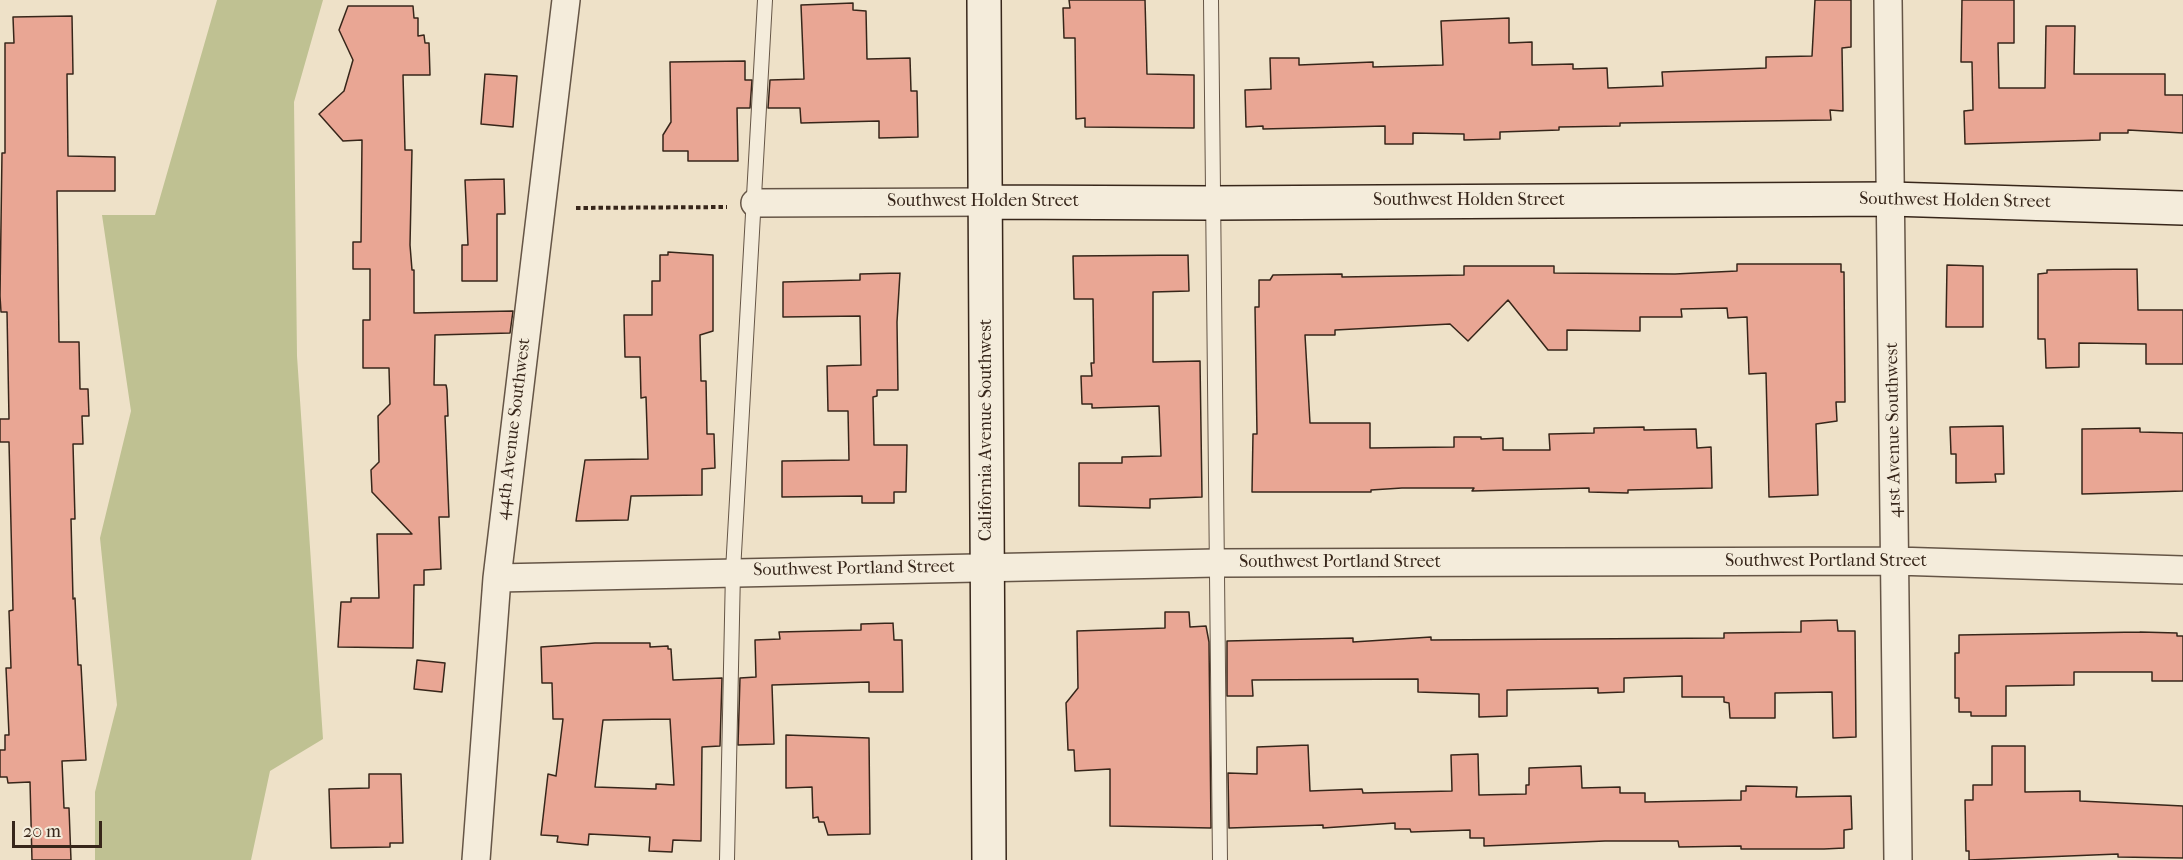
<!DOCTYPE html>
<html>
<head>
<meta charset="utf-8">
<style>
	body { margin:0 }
	#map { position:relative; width:2183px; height:860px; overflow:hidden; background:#eee1c8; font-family:"IM FELL French Canon",serif }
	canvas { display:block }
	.scale { position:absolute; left:12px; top:821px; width:90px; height:27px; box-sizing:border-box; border:3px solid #37261a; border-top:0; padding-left:8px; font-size:18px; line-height:21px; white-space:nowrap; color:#37261a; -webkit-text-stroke:4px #f4ecdb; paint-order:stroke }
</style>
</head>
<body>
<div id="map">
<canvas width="2183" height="860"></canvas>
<div class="scale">20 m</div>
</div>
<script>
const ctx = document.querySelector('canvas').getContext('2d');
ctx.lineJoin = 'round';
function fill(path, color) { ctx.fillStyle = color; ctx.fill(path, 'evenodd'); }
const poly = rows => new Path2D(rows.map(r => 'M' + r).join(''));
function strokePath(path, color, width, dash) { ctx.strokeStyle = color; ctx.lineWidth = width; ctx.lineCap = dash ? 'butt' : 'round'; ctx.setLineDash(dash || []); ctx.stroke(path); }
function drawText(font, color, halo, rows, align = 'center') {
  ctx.font = font + ' "IM FELL French Canon",serif'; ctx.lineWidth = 4.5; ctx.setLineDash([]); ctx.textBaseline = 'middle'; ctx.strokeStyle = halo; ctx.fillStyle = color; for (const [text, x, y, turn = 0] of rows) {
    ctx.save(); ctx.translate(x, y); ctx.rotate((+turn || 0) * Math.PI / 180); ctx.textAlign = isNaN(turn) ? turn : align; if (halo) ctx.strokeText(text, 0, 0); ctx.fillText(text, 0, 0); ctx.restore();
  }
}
fill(poly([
	[217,0,323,0,294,102,297,356,323,739,270,771,251,860,95,860,95,792,117,705,100,538,131,411,102,215,155,215]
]), '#bfc192');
const building = poly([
	[1069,0,1145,0,1147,74,1194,75,1194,128,1085,127,1085,118,1076,119,1075,38,1064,38,1063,8,1070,8,1069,0],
	[1815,0,1851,0,1851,47,1842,48,1843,111,1830,110,1831,120,1620,123,1620,126,1559,127,1559,130,1500,132,1500,139,1464,140,1464,134,1413,133,1413,144,1385,144,1385,126,1263,129,1263,126,1246,127,1245,90,1271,89,1270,58,1299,58,1299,65,1373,62,1373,67,1443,65,1441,21,1509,18,1509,43,1532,42,1532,65,1573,64,1573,69,1607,68,1608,88,1663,86,1662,72,1766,68,1766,57,1812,56,1815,0],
	[1962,0,2014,0,2014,43,1998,43,1999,88,2045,88,2046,26,2075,26,2074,74,2165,74,2165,95,2183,95,2183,133,2128,130,2128,133,2100,133,2100,140,1965,144,1964,111,1973,110,1972,62,1961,62,1962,0],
	[853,3,853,10,866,11,867,59,910,58,911,91,917,91,918,137,879,138,879,121,801,123,800,108,768,108,770,80,804,79,801,5,853,3],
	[348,6,413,6,414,18,418,18,418,36,424,35,425,43,429,43,430,75,403,75,405,150,412,150,410,245,412,270,414,270,414,313,513,311,510,333,435,335,434,385,446,385,447,390,448,416,445,416,449,517,439,517,441,569,424,570,424,585,414,585,413,648,338,647,341,602,351,602,351,598,379,598,377,534,412,534,372,492,371,470,379,462,378,416,390,404,389,368,363,368,363,320,370,320,370,269,353,269,353,242,361,242,362,140,343,141,319,114,344,91,353,60,339,30,348,6],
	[72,16,73,74,67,74,68,156,115,157,115,191,57,191,59,342,79,342,80,389,88,389,89,416,82,416,83,444,73,444,75,519,71,519,73,599,75,598,78,665,81,665,86,760,62,761,64,808,69,808,71,860,32,860,30,782,8,783,7,777,0,777,0,750,5,750,5,735,9,735,6,668,11,668,9,611,13,610,9,442,0,442,0,419,9,419,7,312,1,312,0,296,2,153,5,153,5,43,14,43,13,17,72,16],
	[745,61,745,80,752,80,750,108,737,108,738,161,688,161,688,151,663,151,663,135,671,122,670,62,745,61],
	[485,74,517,76,513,127,481,124,485,74],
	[504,179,505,214,497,214,497,281,462,281,462,245,468,245,465,180,504,179],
	[668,252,713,255,713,331,700,335,701,381,706,381,707,434,714,434,715,468,702,469,702,495,631,496,628,520,576,521,585,460,648,459,646,397,641,398,640,357,625,357,624,315,652,315,652,281,660,281,660,255,668,255,668,252],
	[1188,255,1189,291,1153,292,1153,362,1200,361,1202,497,1150,499,1150,508,1079,506,1079,463,1122,463,1122,457,1161,456,1159,406,1092,408,1092,404,1082,404,1081,376,1092,376,1091,363,1094,363,1093,299,1074,299,1073,256,1188,255],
	[1737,264,1841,264,1841,272,1844,272,1845,402,1836,402,1837,421,1816,424,1818,495,1769,497,1766,373,1749,374,1747,317,1728,318,1727,308,1681,309,1682,317,1640,317,1640,331,1567,330,1567,350,1548,350,1508,300,1468,341,1450,324,1335,330,1335,335,1305,335,1310,423,1370,423,1370,448,1454,447,1454,437,1481,437,1481,439,1503,438,1503,450,1550,450,1549,434,1594,433,1594,428,1644,427,1644,430,1696,429,1697,448,1711,447,1712,488,1628,490,1628,493,1589,492,1589,488,1472,491,1474,488,1402,488,1371,490,1371,492,1252,492,1253,434,1257,434,1255,307,1259,307,1259,280,1270,280,1273,275,1342,274,1342,277,1464,275,1464,266,1554,266,1554,273,1675,274,1737,271,1737,264],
	[1947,265,1983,266,1983,327,1946,327,1947,265],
	[2137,269,2138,310,2183,310,2183,364,2146,364,2146,344,2079,343,2079,367,2046,368,2045,339,2038,339,2038,274,2047,273,2047,270,2137,269],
	[900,273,897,322,898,390,877,390,877,396,873,397,874,445,907,445,906,492,894,492,894,503,862,503,862,496,782,497,782,461,849,460,848,411,828,411,827,366,861,365,860,316,783,317,783,282,860,280,860,274,900,273],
	[2003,426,2004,474,1995,474,1996,482,1956,483,1956,454,1951,454,1950,427,2003,426],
	[2140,428,2140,432,2183,433,2183,491,2082,494,2082,429,2140,428],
	[1165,612,1189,612,1190,627,1206,626,1209,642,1211,828,1110,826,1110,769,1075,771,1074,750,1068,750,1066,703,1078,688,1077,631,1165,628,1165,612],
	[1837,620,1838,631,1855,631,1856,737,1833,738,1832,692,1775,693,1775,718,1730,718,1729,703,1724,702,1724,697,1682,697,1682,676,1624,678,1624,692,1598,693,1598,688,1507,690,1507,716,1479,717,1479,694,1418,692,1418,679,1252,680,1253,696,1227,696,1227,641,1353,638,1353,642,1431,637,1431,640,1724,638,1724,633,1801,632,1801,621,1837,620],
	[893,623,894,640,902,640,903,692,869,692,869,682,772,685,774,744,738,745,740,678,756,677,755,640,780,639,779,632,861,630,861,624,893,623],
	[2140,632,2177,633,2177,636,2183,636,2183,681,2152,681,2152,672,2074,672,2074,685,2006,686,2006,716,1971,716,1971,712,1959,712,1959,698,1955,698,1955,653,1959,653,1959,635,2140,632],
	[595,643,650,643,650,647,668,646,668,649,671,649,673,680,722,678,720,746,702,747,701,841,673,840,672,852,649,851,650,837,589,834,588,845,557,842,558,836,541,835,548,774,556,776,563,719,553,719,552,683,542,683,541,647,595,643],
	[670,719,674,785,656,784,656,789,595,787,603,720,670,719],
	[417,660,445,663,442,692,414,689,417,660],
	[786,735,869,738,870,834,828,835,824,822,819,822,818,817,813,818,812,787,786,788,786,735],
	[1308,745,1310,791,1362,789,1363,793,1452,791,1451,755,1478,754,1479,795,1526,794,1526,785,1529,785,1529,768,1581,766,1582,788,1620,787,1620,793,1645,793,1645,802,1741,800,1741,791,1746,791,1746,786,1797,787,1796,797,1851,796,1852,829,1844,830,1844,848,1824,849,1741,849,1741,846,1679,847,1678,841,1605,841,1484,846,1484,838,1470,838,1470,830,1411,832,1410,829,1395,829,1395,823,1323,828,1323,825,1229,828,1228,773,1257,774,1257,747,1308,745],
	[1992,746,2025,746,2025,792,2080,791,2080,801,2183,806,2183,858,2118,857,2118,854,1969,860,1969,851,1966,851,1965,800,1973,800,1973,785,1992,785,1992,746],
	[369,774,401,774,403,843,390,843,390,847,331,848,329,789,369,788,369,774]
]);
fill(building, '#e9a694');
strokePath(building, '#37261a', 1.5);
const lane = poly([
	[1211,0,1220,860],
	[727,860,733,571,765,0]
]);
const street = poly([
	[1888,0,1898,860],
	[755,203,986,202],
	[497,578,1216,563,1896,561,2183,570],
	[476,860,497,578,566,0]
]);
const secondary = poly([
	[984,0,989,860],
	[986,202,1212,203,1891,199,2183,208]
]);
strokePath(lane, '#655546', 16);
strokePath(street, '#655546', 30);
strokePath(secondary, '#37261a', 36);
strokePath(poly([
	[576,208,727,207]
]), '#37261a', 4, [4.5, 3]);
strokePath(lane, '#f4ecdb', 14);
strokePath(street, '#f4ecdb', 27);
strokePath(secondary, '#f4ecdb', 33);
drawText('18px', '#37261a', '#f4ecdb', [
	["Southwest Holden Street",1469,201],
	["Southwest Holden Street",1955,201,1],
	["Southwest Holden Street",983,202],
	["44th Avenue Southwest",514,429,-83],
	["California Avenue Southwest",987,430,-90],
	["41st Avenue Southwest",1894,430,-91],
	["Southwest Portland Street",1826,562],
	["Southwest Portland Street",1340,563],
	["Southwest Portland Street",854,569,-1]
]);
</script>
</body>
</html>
